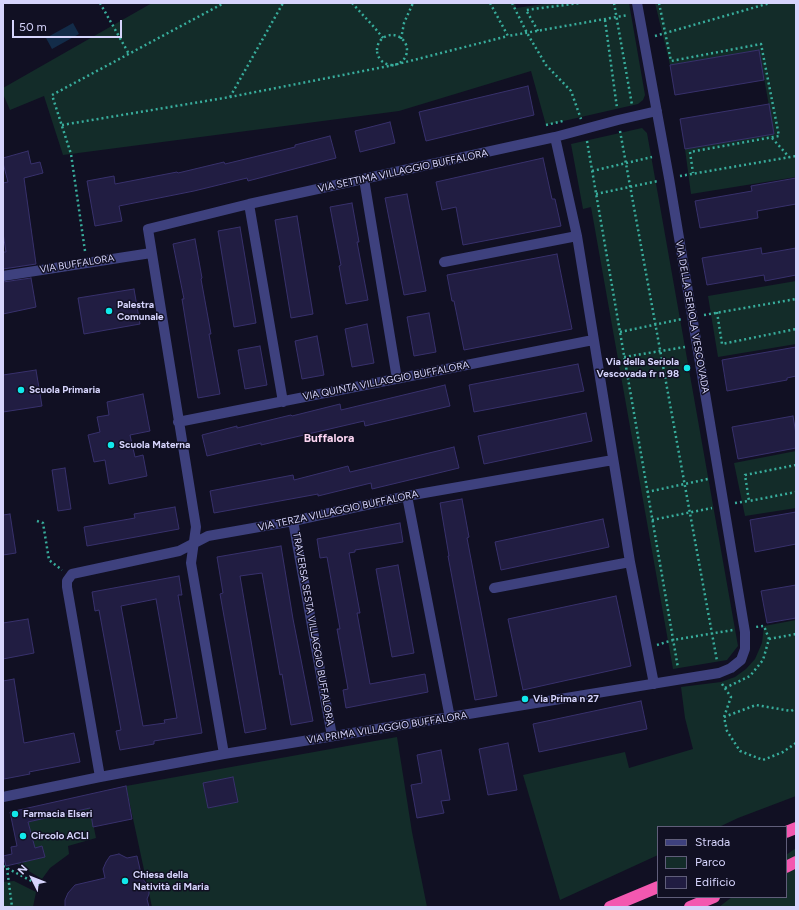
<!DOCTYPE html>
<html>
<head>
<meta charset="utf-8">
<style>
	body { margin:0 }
	#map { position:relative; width:799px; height:910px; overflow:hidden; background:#111023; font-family:Figtree,sans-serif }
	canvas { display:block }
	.frame { position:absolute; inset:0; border:4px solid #d6d4fc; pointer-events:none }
	.legend { position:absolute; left:657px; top:826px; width:130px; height:72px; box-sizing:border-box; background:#111023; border:1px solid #605e7a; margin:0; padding:5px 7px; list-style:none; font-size:12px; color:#d6d4fc }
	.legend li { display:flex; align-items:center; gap:8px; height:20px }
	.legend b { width:20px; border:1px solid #605e7a }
	.north { position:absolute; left:12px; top:858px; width:40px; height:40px; -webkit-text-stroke:3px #111023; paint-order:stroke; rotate:312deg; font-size:11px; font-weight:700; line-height:16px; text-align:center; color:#d6d4fc }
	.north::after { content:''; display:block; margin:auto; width:14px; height:18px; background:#d6d4fc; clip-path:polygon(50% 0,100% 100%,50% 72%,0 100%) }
	.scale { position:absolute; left:12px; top:20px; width:110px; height:18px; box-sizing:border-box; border:2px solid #d6d4fc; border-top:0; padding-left:5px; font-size:12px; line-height:14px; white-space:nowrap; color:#d6d4fc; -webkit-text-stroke:3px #111023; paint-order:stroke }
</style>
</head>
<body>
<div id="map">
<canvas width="799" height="910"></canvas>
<div class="frame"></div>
<ul class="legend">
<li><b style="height:5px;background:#3e417e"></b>Strada</li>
<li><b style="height:11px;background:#132c29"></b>Parco</li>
<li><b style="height:11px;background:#211d42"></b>Edificio</li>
</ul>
<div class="north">N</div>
<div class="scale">50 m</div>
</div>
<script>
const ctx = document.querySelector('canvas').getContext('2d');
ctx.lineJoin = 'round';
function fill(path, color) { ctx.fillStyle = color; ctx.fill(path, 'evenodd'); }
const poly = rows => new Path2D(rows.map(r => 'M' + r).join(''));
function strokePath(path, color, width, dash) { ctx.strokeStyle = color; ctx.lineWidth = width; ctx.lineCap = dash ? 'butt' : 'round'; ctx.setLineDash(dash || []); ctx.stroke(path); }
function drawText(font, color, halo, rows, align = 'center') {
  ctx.font = font + ' Figtree,sans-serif'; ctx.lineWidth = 3; ctx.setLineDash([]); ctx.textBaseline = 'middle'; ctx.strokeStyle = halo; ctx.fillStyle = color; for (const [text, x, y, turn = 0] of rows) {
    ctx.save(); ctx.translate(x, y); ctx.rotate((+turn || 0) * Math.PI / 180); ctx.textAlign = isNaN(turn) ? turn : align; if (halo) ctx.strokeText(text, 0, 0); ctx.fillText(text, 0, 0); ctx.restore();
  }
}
fill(poly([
	[152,3,515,3,516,8,551,3,614,3,615,4,629,3,645,95,643,100,638,104,546,125,531,71,399,111,63,155,44,96,10,110,3,94,3,88],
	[655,3,796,3,796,177,691,194,685,149,774,134,759,50,670,65],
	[642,128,647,133,738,646,727,660,673,669,591,207,583,209,571,144],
	[796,281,796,344,718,357,708,296],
	[796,451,796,508,745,516,734,463],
	[796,620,796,796,738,818,719,827,658,827,658,855,560,900,523,775,625,752,629,768,693,749,685,718,681,687,721,682,735,677,746,669,755,659,762,643,764,626],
	[397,737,412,832,427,907,152,907,126,786],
	[90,808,96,838,68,846,69,854,50,868,42,879,17,864,44,857,42,847,35,848,28,822],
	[796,848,796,907,719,907,732,897,786,897,786,855],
	[14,881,36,892,33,907,3,907,3,882]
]), '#132c29');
fill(poly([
	[73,23,79,34,52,49,46,38]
]), '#132c49');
const building = poly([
	[759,50,764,80,675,95,670,65,759,50],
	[528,86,534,115,426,141,419,112,528,86],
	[769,104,774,134,685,149,680,119,769,104],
	[390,122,395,143,360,152,355,131,390,122],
	[330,136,336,158,248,181,247,178,194,191,119,206,122,221,95,226,87,181,114,176,115,184,177,172,178,173,224,162,225,164,295,147,295,145,330,136],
	[28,151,31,164,40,162,43,173,24,178,36,264,3,269,3,252,6,252,3,233,3,183,8,182,3,163,3,158,28,151],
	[543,158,552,199,555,199,561,226,463,245,456,207,442,210,436,182,543,158],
	[796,178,796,204,757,211,758,218,700,228,695,201,752,191,751,186,796,178],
	[407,194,426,291,404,295,385,198,407,194],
	[352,203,359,242,357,242,368,300,346,304,339,266,341,265,330,207,352,203],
	[297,216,313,314,291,318,275,220,297,216],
	[240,227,256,323,234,327,218,231,240,227],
	[195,239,202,278,201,279,211,334,209,334,220,394,198,398,182,299,184,299,173,244,195,239],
	[761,248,762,254,796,248,796,275,765,281,764,275,707,285,702,258,761,248],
	[557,254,572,329,464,350,454,301,452,301,447,275,557,254],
	[31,278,36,307,3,314,3,282,31,278],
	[134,289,140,324,84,334,78,298,134,289],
	[429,313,436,352,414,356,407,317,429,313],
	[367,324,374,363,352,367,345,329,367,324],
	[317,336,324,375,302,379,295,341,317,336],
	[260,346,267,385,245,389,238,350,260,346],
	[796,347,796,376,787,378,787,380,727,391,722,360,796,347],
	[578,364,584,391,474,412,469,385,578,364],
	[36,370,42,406,3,412,3,375,36,370],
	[445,385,450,406,365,426,364,421,261,445,261,443,207,456,202,435,237,426,237,428,291,415,292,416,340,404,341,410,445,385],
	[143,394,150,431,130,435,135,457,143,455,147,476,109,484,105,460,94,462,88,435,100,432,97,417,109,415,107,402,143,394],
	[586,413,592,441,484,464,478,436,586,413],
	[793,416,796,434,796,448,738,459,732,427,793,416],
	[454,447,459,468,372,489,371,483,318,496,318,494,214,513,210,491,293,475,294,480,348,466,350,472,454,447],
	[65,468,71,509,58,511,52,470,65,468],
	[462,499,469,537,467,538,497,696,475,700,448,556,449,556,440,503,462,499],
	[175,507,179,529,87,546,84,527,135,518,134,514,175,507],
	[796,512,796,544,755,552,750,520,796,512],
	[10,514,16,553,3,555,3,515,10,514],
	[603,519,609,547,501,570,495,542,603,519],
	[400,523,403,542,355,550,355,552,349,553,360,613,357,613,370,684,425,674,428,692,346,708,343,690,348,689,337,629,340,629,327,557,320,558,317,539,400,523],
	[281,546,293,619,313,721,291,725,282,674,280,675,262,573,240,576,266,729,245,733,220,594,223,593,217,557,281,546],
	[398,565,414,653,392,657,376,569,398,565],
	[179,576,182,595,178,595,202,733,154,741,154,744,120,750,116,731,121,730,99,610,95,611,92,592,179,576],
	[156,599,177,718,164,720,165,723,143,726,121,606,156,599],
	[796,585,796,618,767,623,761,591,796,585],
	[616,596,631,666,523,690,508,619,616,596],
	[28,619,34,653,3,659,3,623,28,619],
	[14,679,24,743,74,733,80,762,29,772,30,774,4,779,3,681,14,679],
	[641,701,647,729,539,752,533,724,641,701],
	[508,743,517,790,488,795,479,749,508,743],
	[441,750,450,800,441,801,444,813,417,818,411,785,422,783,417,755,441,750],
	[233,777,238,802,208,808,203,783,233,777],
	[126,786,132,819,93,827,90,808,28,822,35,848,42,846,45,857,6,866,3,856,12,854,11,847,17,846,10,812,126,786],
	[119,854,127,858,137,856,142,878,149,887,149,894,147,899,149,907,65,907,65,900,68,893,75,885,105,878,103,869,106,862,110,856,119,854]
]);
fill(building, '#211d42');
strokePath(building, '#38316c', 1);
strokePath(poly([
	[100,3,129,54],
	[352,3,374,27,383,38],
	[490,3,508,36,628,15],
	[512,3,527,33,546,65,571,91,581,119],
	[614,3,632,105],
	[659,3,671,61,761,44,779,136,690,152,693,173],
	[605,20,617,108],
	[538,31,526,10,580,3],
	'377 50a15 15 0 1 1 30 0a15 15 0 1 1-30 0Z',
	[655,36,770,3],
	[401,39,404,23,413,3],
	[230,97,283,3],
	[62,125,230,97,394,65,508,36],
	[546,125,563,121],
	[620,131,717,661],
	[772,138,789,157],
	[587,141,678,668],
	[592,171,652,157],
	[680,176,796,156],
	[596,194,658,181],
	[85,251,71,154,52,95,224,3],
	[717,312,722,344,796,329],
	[704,315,796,299],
	[620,332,682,319],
	[624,357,685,347],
	[796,465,745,475,749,501,796,492],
	[647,492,708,479],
	[735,503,749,501],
	[652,520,712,508],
	[37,521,43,523,49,560,62,570],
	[769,639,796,634],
	[657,645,673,640,733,630],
	[722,684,731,697,724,717,727,731,740,751,763,760,783,752,796,743],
	[725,688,750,676,763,660,769,639,764,626,755,627],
	[724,717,756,705,791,711,796,708],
	[3,866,39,885],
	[7,868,12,907]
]), '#38ad9c', 2.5, [2, 3]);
strokePath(poly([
	[555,137,577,236,630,562,654,684],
	[364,179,397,379],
	[249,204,283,402],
	[444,262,577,236],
	[3,276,151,253],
	[178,422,593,340],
	[407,496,450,718],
	[293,521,332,736],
	[494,588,630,562],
	[224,754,191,563,196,527,148,229,249,204,555,137,618,120,657,111],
	[100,777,67,587,67,581,72,574,179,551,208,536,293,521,407,496,613,460],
	[3,797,100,777,224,754,719,673,731,668,741,660,745,649,745,632,669,178,637,3]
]), '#3e417e', 10);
strokePath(poly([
	[786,832,796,828],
	[786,867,796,862],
	[610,907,658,887],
	[690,907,714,897]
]), '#f358b0', 12);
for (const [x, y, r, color] of [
	[109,311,4,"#11e9eb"],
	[687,368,4,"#11e9eb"],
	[21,390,4,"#11e9eb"],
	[111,445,4,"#11e9eb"],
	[525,699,4,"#11e9eb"],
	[15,814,4,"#11e9eb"],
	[23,836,4,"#11e9eb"],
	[125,881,4,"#11e9eb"]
]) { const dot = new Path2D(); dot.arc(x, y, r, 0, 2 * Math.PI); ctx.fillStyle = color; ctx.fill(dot); strokePath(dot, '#111023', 1.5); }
drawText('10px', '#d6d4fc', '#111023', [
	["VIA SETTIMA VILLAGGIO BUFFALORA",403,171,-12],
	["VIA BUFFALORA",77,264,-9],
	["VIA DELLA SERIOLA VESCOVADA",692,317,80],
	["VIA QUINTA VILLAGGIO BUFFALORA",386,381,-11],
	["VIA TERZA VILLAGGIO BUFFALORA",338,511,-12],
	["TRAVERSA SESTA VILLAGGIO BUFFALORA",313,629,80],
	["VIA PRIMA VILLAGGIO BUFFALORA",387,728,-9]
]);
drawText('bold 10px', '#d6d4fc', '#111023', [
	["Palestra",117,305],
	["Comunale",117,317],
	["Via della Seriola",679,362,"right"],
	["Vescovada fr n 98",679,374,"right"],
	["Scuola Primaria",29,390],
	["Scuola Materna",119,445],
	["Via Prima n 27",533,699],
	["Farmacia Elseri",23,814],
	["Circolo ACLI",31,836],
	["Chiesa della",133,875],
	["Natività di Maria",133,887]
], 'left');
drawText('bold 12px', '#fcd6f2', '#111023', [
	["Buffalora",329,438]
]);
</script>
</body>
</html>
